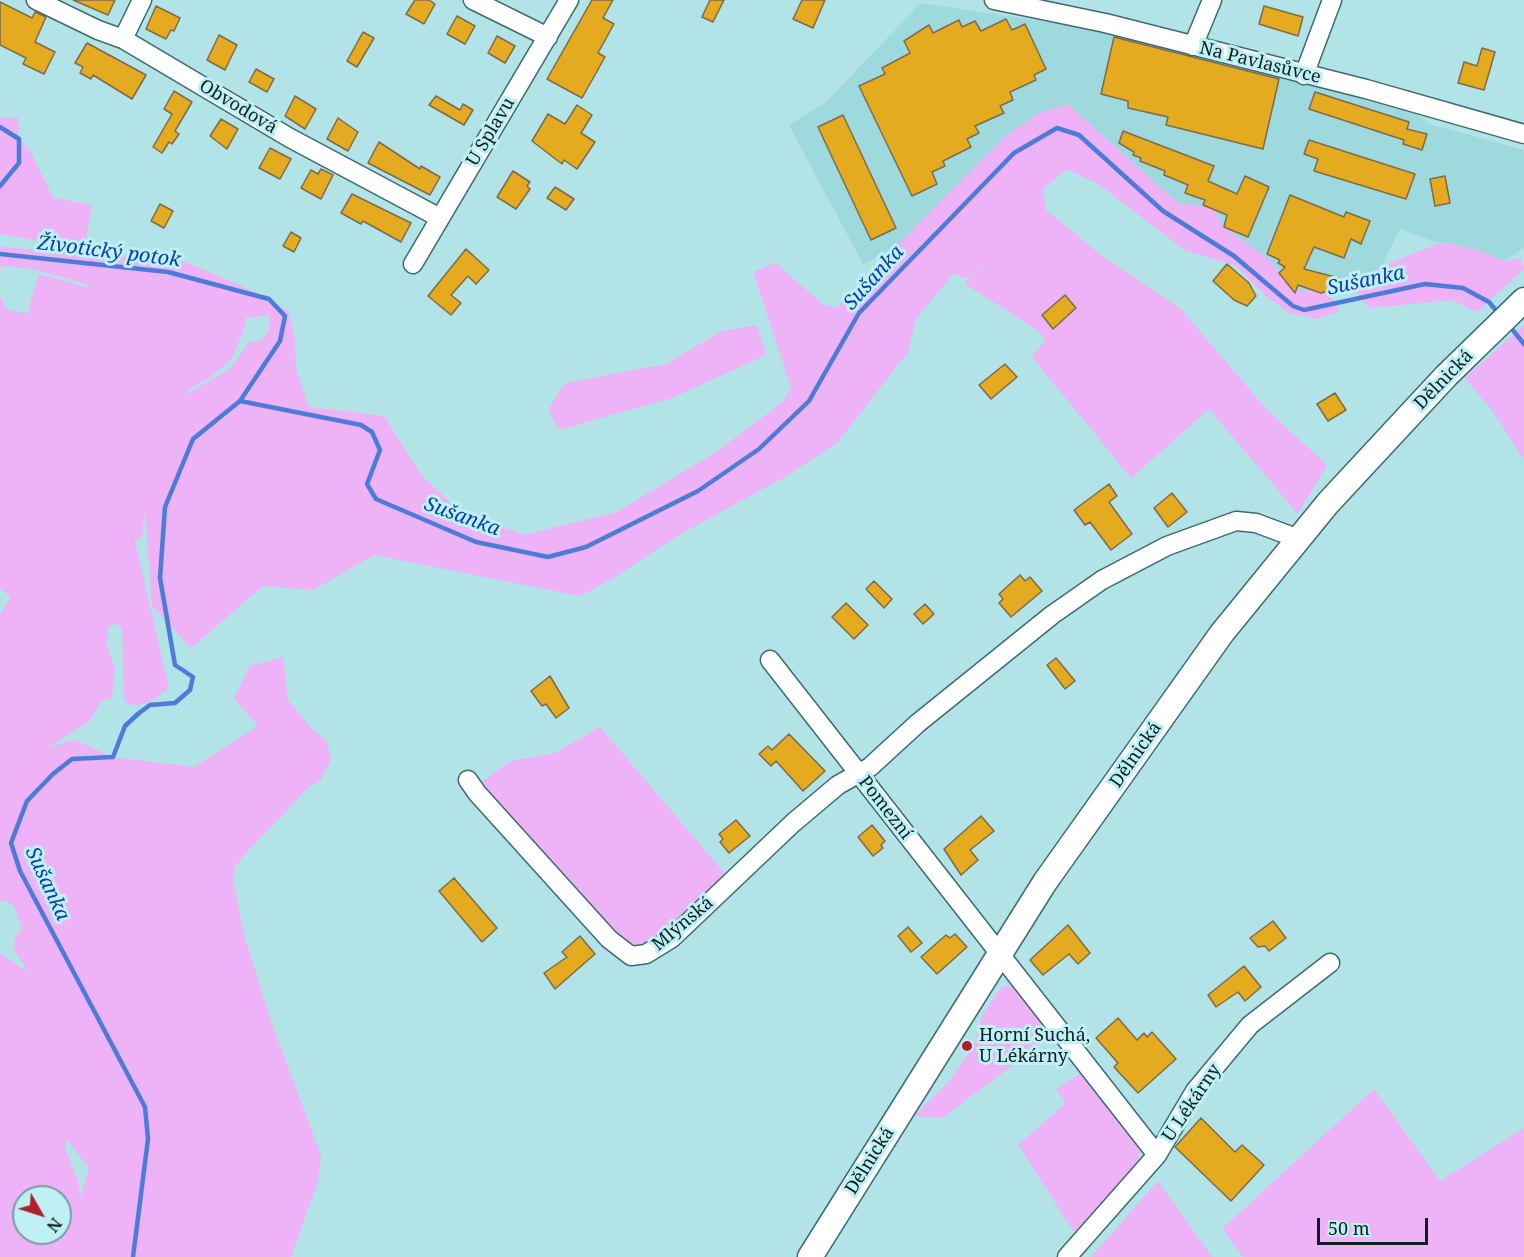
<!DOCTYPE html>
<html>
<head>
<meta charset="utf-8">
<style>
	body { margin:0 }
	#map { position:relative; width:1524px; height:1257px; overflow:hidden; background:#b2e3e7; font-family:"Noto Serif",serif }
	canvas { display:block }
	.north { position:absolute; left:12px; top:1185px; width:60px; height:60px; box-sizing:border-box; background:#bff0f4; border:2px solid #789da0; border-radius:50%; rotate:129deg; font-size:16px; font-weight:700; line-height:24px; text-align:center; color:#0d2022 }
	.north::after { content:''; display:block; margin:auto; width:21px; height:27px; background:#b11e2d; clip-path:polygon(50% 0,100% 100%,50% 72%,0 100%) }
	.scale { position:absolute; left:1317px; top:1218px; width:111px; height:27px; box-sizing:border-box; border:3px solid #0d2022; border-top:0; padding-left:8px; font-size:18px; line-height:21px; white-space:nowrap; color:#0d2022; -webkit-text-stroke:4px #bff0f4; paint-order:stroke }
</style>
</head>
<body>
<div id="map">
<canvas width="1524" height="1257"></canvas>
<div class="north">N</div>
<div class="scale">50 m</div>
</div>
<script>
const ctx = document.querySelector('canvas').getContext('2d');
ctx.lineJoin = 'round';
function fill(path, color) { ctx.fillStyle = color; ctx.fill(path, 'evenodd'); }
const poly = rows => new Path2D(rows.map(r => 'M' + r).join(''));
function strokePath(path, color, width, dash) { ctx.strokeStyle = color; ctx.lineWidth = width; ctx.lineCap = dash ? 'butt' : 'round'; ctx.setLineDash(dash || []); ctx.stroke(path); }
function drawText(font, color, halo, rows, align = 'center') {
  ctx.font = font + ' "Noto Serif",serif'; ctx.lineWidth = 6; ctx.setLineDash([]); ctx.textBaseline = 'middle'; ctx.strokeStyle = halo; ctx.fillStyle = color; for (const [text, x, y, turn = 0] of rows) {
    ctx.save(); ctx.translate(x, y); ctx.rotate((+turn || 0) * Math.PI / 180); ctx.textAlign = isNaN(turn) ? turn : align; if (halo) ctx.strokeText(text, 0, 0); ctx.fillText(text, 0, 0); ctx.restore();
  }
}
fill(poly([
	[921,3,1113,32,1406,107,1430,124,1524,150,1524,248,1504,261,1477,250,1449,243,1441,244,1400,229,1381,267,1327,300,1294,291,1223,226,1212,207,1179,204,1068,104,1004,137,899,246,863,264,789,125,825,103]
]), '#9ed9de');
fill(poly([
	[1068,104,1179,204,1212,206,1223,226,1272,262,1294,291,1325,290,1340,311,1316,319,1290,313,1266,296,1235,265,1186,251,1098,184,1066,169,1043,189,1046,210,1102,256,1180,308,1268,411,1327,465,1298,514,1209,409,1131,478,1032,357,1045,341,1041,333,964,283,989,260,966,279,954,273,916,319,908,352,837,443,783,478,677,536,612,579,580,596,374,555,313,590,263,586,191,648,152,606,145,512,141,539,135,541,168,684,166,691,150,702,134,706,124,701,122,629,115,623,108,628,107,647,115,668,112,698,101,701,90,721,47,748,74,740,113,757,194,767,258,726,234,698,250,666,283,657,288,700,310,727,327,741,331,759,321,780,310,786,243,856,235,867,233,880,244,934,269,1016,321,1155,318,1181,291,1257,0,1257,0,953,28,972,14,949,15,938,22,927,14,906,4,900,0,901,0,614,11,597,0,589,0,296,6,309,27,314,39,274,94,289,83,283,32,269,1,266,0,275,0,247,184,261,257,293,288,311,295,339,296,369,309,407,384,416,422,476,460,511,524,535,617,512,716,452,783,402,791,387,753,272,776,263,822,304,836,308,1004,137,1039,113],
	[269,315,270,326,266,335,262,340,248,343,230,369,189,393,183,393,212,376,231,360,246,325,245,318],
	[66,1139,89,1168,80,1198,79,1183,66,1151],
	[24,1197,60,1197,60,1233,24,1233],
	[0,117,18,117,19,139,32,154,53,198,92,205,84,249,0,234],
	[1449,243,1477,250,1504,261,1520,258,1524,269,1477,312,1452,300,1370,308,1351,287,1381,267,1434,245],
	[757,325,766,355,672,398,559,430,548,410,565,383,666,364,722,331],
	[1524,325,1524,460,1494,413,1465,378],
	[600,727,732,882,672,938,631,956,481,798,481,782,511,761,555,753],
	[1009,985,1022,989,1047,1023,1036,1042,1035,1049,942,1118,914,1116,947,1084,974,1046,982,1016,996,994,1002,987],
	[1081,1073,1117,1113,1139,1142,1139,1160,1110,1198,1074,1232,1018,1145,1066,1103,1056,1089],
	[1374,1089,1440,1181,1524,1128,1524,1257,1243,1257,1222,1229],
	[1158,1181,1212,1257,1091,1257]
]), '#eeb2f6');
strokePath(poly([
	[0,127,19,139,19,163,0,186],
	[0,254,168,272,269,299,285,316,280,341,240,401],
	[1508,324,1524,344],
	[133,1257,148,1139,145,1107,20,871,11,843,27,801,53,774,72,759,113,757,125,726,139,713,150,705,175,703,190,690,193,677,175,665,160,578,165,507,193,439,240,401,361,425,372,432,380,450,367,484,376,499,476,542,548,557,586,547,698,491,759,449,809,401,859,313,1014,153,1057,128,1079,135,1163,211,1234,256,1293,306,1304,310,1425,284,1463,288,1489,302,1498,313]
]), '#4c7bd9', 4.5);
const building = poly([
	[73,0,115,0,108,15,73,0],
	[415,0,429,0,435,4,424,24,406,14,415,0],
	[592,0,613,0,603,18,614,24,598,53,605,57,582,98,547,79,592,0],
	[710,0,724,0,713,22,702,17,710,0],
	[802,0,825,0,813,28,793,19,802,0],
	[0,2,32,18,35,12,46,17,35,42,55,52,44,74,23,64,26,58,0,45,0,2],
	[156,6,180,18,174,31,171,30,166,39,146,29,156,6],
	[1264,6,1303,17,1298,36,1259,24,1264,6],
	[457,16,475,26,465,44,447,34,457,16],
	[1006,19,1012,30,1025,24,1046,69,1034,75,1036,80,1010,92,1013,100,1000,106,1004,113,975,126,979,133,967,139,971,147,943,161,945,166,932,172,937,184,912,196,859,86,885,74,882,68,910,53,904,41,929,25,933,33,959,20,962,27,975,21,981,31,1006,19],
	[363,32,374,38,357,67,347,61,363,32],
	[219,35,237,45,225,70,207,60,219,35],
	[497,36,515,46,505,63,488,53,497,36],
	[1114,37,1279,79,1263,149,1166,125,1168,117,1128,108,1128,101,1101,94,1114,37],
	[87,43,146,75,132,99,93,75,91,79,80,73,83,67,75,63,87,43],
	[1482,48,1495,52,1484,90,1458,83,1464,62,1477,66,1482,48],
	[256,69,274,79,267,92,249,82,256,69],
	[174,91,192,102,175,131,179,134,172,144,169,142,162,153,153,147,172,114,164,109,174,91],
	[1315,92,1409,122,1407,129,1427,134,1422,150,1403,144,1404,140,1309,109,1315,92],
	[295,96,316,109,305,129,285,116,295,96],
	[436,96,460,110,463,104,473,110,464,125,429,105,436,96],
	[577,105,592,115,581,133,595,142,577,169,564,160,562,164,532,141,548,114,565,124,577,105],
	[843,115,896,228,871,240,818,127,843,115],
	[338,118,358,132,348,151,327,139,338,118],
	[221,119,238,129,227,149,210,136,221,119],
	[1123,131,1214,166,1208,181,1237,194,1245,176,1269,187,1248,237,1224,227,1227,215,1203,205,1205,200,1185,193,1188,185,1164,175,1165,171,1140,161,1141,158,1133,155,1134,152,1119,143,1123,131],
	[1309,140,1415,174,1406,199,1314,171,1318,159,1304,154,1309,140],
	[379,142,420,169,421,166,440,177,430,195,368,163,379,142],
	[270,148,291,159,280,179,259,168,270,148],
	[321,169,333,175,321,199,301,188,311,170,318,174,321,169],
	[513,171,530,182,527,186,530,189,516,209,497,197,513,171],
	[1445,176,1450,203,1435,206,1430,179,1445,176],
	[555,187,574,199,566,210,547,198,555,187],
	[352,194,411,223,401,242,363,221,361,224,341,213,352,194],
	[1290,195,1344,217,1346,212,1370,221,1361,244,1351,239,1344,258,1314,247,1304,269,1339,278,1337,288,1321,293,1298,285,1295,293,1279,273,1285,267,1278,263,1280,260,1267,254,1290,195],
	[160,204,173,211,164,228,151,221,160,204],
	[291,232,301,238,294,252,283,246,291,232],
	[466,249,489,270,476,284,468,276,451,295,461,303,451,315,428,296,466,249],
	[1227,264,1249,283,1256,296,1247,306,1234,300,1213,281,1227,264],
	[1065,295,1076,308,1053,329,1042,315,1065,295],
	[1005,364,1017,377,991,399,979,385,1005,364],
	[1335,393,1346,410,1328,421,1317,404,1335,393],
	[1109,484,1117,496,1109,502,1132,534,1111,550,1090,522,1085,525,1074,510,1109,484],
	[1172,493,1187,512,1168,527,1154,508,1172,493],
	[1020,575,1025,581,1030,577,1042,591,1011,617,999,603,1003,599,999,594,1020,575],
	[874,581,892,599,884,608,866,589,874,581],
	[846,603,868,625,854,639,832,617,846,603],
	[925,604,934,614,923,624,914,614,925,604],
	[1056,658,1075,681,1065,689,1047,665,1056,658],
	[550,676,569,708,556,718,546,704,542,706,531,691,550,676],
	[789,734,825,771,803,791,776,761,771,766,759,754,768,746,772,750,789,734],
	[981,816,994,831,970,850,978,860,961,875,944,849,981,816],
	[736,820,750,836,729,853,720,842,723,839,719,834,736,820],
	[872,825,885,841,881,845,883,848,873,856,858,837,872,825],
	[454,878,497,928,482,942,439,891,454,878],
	[1273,921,1286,938,1269,951,1265,946,1258,947,1250,938,1273,921],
	[1068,925,1090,953,1078,964,1069,954,1043,975,1030,960,1068,925],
	[908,927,922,943,911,952,898,936,908,927],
	[955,934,967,947,937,974,921,957,946,935,950,938,955,934],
	[580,936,595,954,555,989,544,973,567,957,562,952,580,936],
	[1244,966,1261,987,1245,1001,1238,992,1216,1007,1208,995,1244,966],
	[1118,1018,1137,1040,1144,1033,1147,1037,1152,1032,1176,1059,1138,1093,1114,1067,1118,1063,1096,1038,1118,1018],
	[1201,1118,1235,1152,1242,1145,1264,1165,1231,1201,1175,1147,1201,1118]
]);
fill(building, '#e4aa20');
strokePath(building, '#7c6b4c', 1.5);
const minor = poly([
	[36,0,98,30,123,39,290,138,440,218],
	[473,0,548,37],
	[994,0,1105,23,1366,89,1524,134],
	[123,39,142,0],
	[1193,46,1212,0],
	[1304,75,1332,0],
	[413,264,569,0],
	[770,660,1157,1155],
	[468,780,477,793,609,939,631,956,646,954,672,938,793,823,838,785,870,767,918,723,1052,615,1102,580,1167,546,1236,521,1256,523,1299,539],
	[1067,1257,1157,1155,1195,1091,1250,1025,1330,963]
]);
const major = poly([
	[810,1257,1045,882,1222,633,1328,503,1446,376,1524,300]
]);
strokePath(minor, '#3d6b6f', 21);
strokePath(major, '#3d6b6f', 27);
strokePath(minor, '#fff', 18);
strokePath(major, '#fff', 24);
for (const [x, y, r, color] of [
	[967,1046,6,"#b11e2d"]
]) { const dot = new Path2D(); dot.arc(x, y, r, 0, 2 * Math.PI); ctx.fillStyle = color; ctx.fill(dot); strokePath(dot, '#bff0f4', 2); }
drawText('18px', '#0d2022', '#bff0f4', [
	["Na Pavlasůvce",1260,63,14],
	["Obvodová",238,107,31],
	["U Splavu",491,132,-59],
	["Dělnická",1444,380,-46],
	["Dělnická",1136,755,-55],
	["Pomezní",885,808,52],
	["Mlýnská",683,924,-40],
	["U Lékárny",1192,1103,-56],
	["Dělnická",870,1161,-58]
]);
drawText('18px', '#0d2022', '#bff0f4', [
	["Horní Suchá,",979,1036],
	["U Lékárny",979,1057]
], 'left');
drawText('italic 20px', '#0b3eab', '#bff0f4', [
	["Životický potok",109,252,7],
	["Sušanka",874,278,-48],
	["Sušanka",1366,281,-12],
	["Sušanka",462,517,20],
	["Sušanka",47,884,65]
]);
</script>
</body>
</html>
